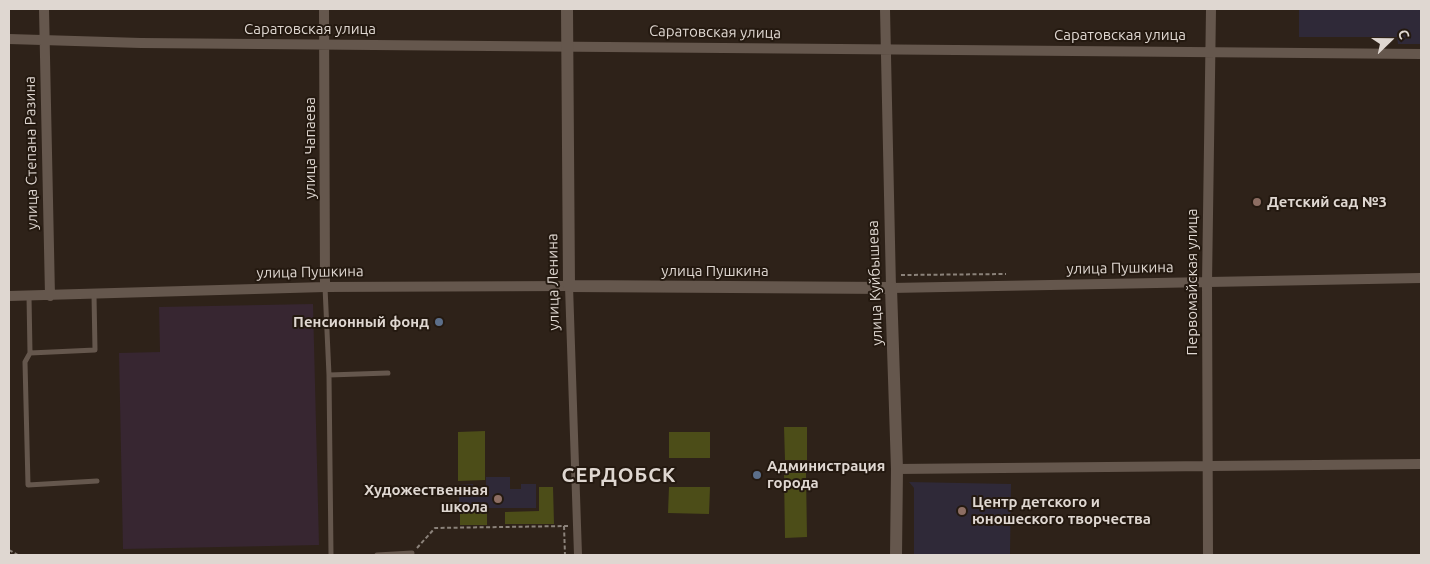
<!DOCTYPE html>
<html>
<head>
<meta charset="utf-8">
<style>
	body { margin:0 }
	#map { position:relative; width:1430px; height:564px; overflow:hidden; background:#2e2219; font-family:Ubuntu,sans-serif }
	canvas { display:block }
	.frame { position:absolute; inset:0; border:10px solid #dfd7d1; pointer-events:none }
	.north { position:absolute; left:1365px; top:15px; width:50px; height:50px; -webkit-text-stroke:4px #241910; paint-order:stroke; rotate:68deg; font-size:14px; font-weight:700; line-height:20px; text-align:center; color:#dfd7d1 }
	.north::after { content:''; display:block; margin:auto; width:18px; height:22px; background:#dfd7d1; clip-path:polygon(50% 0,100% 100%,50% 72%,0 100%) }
</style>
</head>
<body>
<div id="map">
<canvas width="1430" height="564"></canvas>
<div class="frame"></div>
<div class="north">С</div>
</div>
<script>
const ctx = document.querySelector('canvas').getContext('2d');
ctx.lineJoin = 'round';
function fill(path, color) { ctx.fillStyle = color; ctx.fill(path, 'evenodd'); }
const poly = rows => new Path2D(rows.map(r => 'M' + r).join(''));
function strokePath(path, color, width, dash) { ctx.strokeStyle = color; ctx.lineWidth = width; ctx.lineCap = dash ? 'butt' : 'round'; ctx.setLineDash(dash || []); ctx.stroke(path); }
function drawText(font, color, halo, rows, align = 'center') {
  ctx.font = font + ' Ubuntu,sans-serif'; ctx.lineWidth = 4; ctx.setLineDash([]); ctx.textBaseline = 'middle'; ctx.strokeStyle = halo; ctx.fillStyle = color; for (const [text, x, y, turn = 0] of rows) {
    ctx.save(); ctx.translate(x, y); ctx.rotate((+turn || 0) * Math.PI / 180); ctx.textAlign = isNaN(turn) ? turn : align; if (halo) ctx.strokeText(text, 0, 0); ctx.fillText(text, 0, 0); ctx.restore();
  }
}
fill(poly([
	[313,304,319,545,123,549,119,353,160,352,159,307]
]), '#372631');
fill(poly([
	[1299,9,1421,9,1421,44,1398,44,1397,37,1299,37],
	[486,477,510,477,510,489,521,489,521,484,536,484,536,508,459,508,459,485,473,484,473,489,486,489],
	[909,482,1011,484,1010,555,914,555,914,488]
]), '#2f2938');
fill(poly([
	[784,427,807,427,807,460,785,460],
	[485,431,485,480,458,481,458,432],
	[669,432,710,432,710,458,669,458],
	[784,473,806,473,807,537,785,538],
	[539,487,553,487,554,524,505,524,505,512,539,511],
	[669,487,710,487,709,514,668,513],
	[460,512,487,512,487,525,460,525]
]), '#4c4d18');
strokePath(poly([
	[901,275,1006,274],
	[564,526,565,555],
	[417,548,435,528,568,526],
	[9,550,18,555]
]), '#8b827a', 2, [4, 2.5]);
strokePath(poly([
	[325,287,329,375,388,373],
	[29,296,30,353,95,350,94,295],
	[30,353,25,362,28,485,97,481],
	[329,375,331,555],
	[377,555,412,553]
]), '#65574d', 5);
strokePath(poly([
	[569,286,578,555]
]), '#65574d', 8);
strokePath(poly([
	[44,9,50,296],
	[324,9,325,287],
	[885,9,891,288,1421,278],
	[9,39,141,43,1421,54],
	[9,296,325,287,569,286],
	[897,469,1421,464],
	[1208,555,1207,283,1211,9]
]), '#65574d', 10);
strokePath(poly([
	[567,9,569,286,891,288,897,469,896,555]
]), '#65574d', 12);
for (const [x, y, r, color] of [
	[1257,202,5,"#8d6e63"],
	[439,322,5,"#5c6f8a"],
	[757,475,5,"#5c6f8a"],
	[498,499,5,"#8d6e63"],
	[962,511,5,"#8d6e63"]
]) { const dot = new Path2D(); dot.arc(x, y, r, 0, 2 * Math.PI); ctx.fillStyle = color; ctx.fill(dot); strokePath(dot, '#241910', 2); }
drawText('15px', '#dfd7d1', '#241910', [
	["Саратовская улица",310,29],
	["Саратовская улица",715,32,1],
	["Саратовская улица",1120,35],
	["улица Чапаева",310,148,-90],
	["улица Степана Разина",31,153,-91],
	["улица Пушкина",1120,268,-1],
	["улица Пушкина",715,271],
	["улица Пушкина",310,272,-1],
	["улица Ленина",553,282,-91],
	["Первомайская улица",1192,282,-90],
	["улица Куйбышева",875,283,-92]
]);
drawText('bold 15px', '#dfd7d1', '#241910', [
	["Детский сад №3",1267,202],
	["Пенсионный фонд",429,322,"right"],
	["Администрация",767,466],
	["города",767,483],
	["Художественная",488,490,"right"],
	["школа",488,507,"right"],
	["Центр детского и",972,502],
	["юношеского творчества",972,519]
], 'left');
ctx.letterSpacing = '1px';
drawText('bold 20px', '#dfd7d1', '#241910', [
	["СЕРДОБСК",619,475]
]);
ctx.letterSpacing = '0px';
</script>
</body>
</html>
